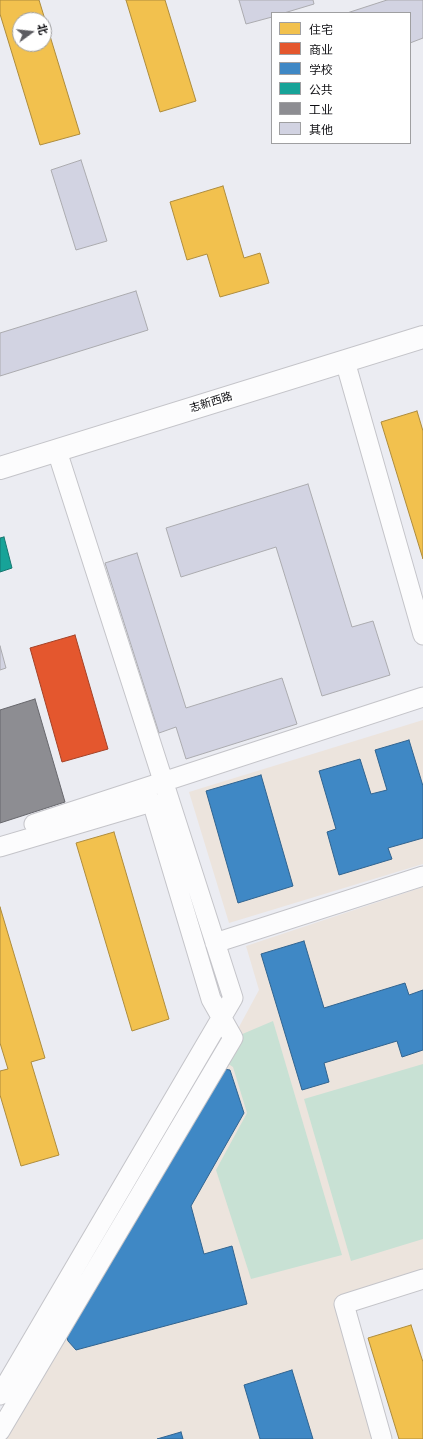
<!DOCTYPE html>
<html>
<head>
<meta charset="utf-8">
<style>
	body { margin:0 }
	#map { position:relative; width:423px; height:1439px; overflow:hidden; background:#ebecf2; font-family:Commissioner,"Noto Sans SC",sans-serif }
	canvas { display:block }
	.legend { position:absolute; left:271px; top:12px; width:140px; height:132px; box-sizing:border-box; background:#fff; border:1px solid #9f9fa1; margin:0; padding:5px 7px; list-style:none; font-size:12px; color:#0f0f13 }
	.legend li { display:flex; align-items:center; gap:8px; height:20px }
	.legend b { width:20px; border:1px solid #9f9fa1 }
	.north { position:absolute; left:12px; top:12px; width:40px; height:40px; box-sizing:border-box; background:#fff; border:1px solid #9f9fa1; border-radius:50%; rotate:75deg; font-size:11px; font-weight:700; line-height:16px; text-align:center; color:#0f0f13 }
	.north::after { content:''; display:block; margin:auto; width:14px; height:18px; background:#5c5c61; clip-path:polygon(50% 0,100% 100%,50% 72%,0 100%) }
</style>
</head>
<body>
<div id="map">
<canvas width="423" height="1439"></canvas>
<ul class="legend">
<li><b style="height:11px;background:#f2c14e"></b>住宅</li>
<li><b style="height:11px;background:#e4572e"></b>商业</li>
<li><b style="height:11px;background:#3f88c5"></b>学校</li>
<li><b style="height:11px;background:#17a398"></b>公共</li>
<li><b style="height:11px;background:#8d8d92"></b>工业</li>
<li><b style="height:11px;background:#d2d3e2"></b>其他</li>
</ul>
<div class="north">北</div>
</div>
<script>
const ctx = document.querySelector('canvas').getContext('2d');
ctx.lineJoin = 'round';
function fill(path, color) { ctx.fillStyle = color; ctx.fill(path, 'evenodd'); }
const poly = rows => new Path2D(rows.map(r => 'M' + r).join(''));
function strokePath(path, color, width, dash) { ctx.strokeStyle = color; ctx.lineWidth = width; ctx.lineCap = dash ? 'butt' : 'round'; ctx.setLineDash(dash || []); ctx.stroke(path); }
function drawText(font, color, halo, rows, align = 'center') {
  ctx.font = font + ' Commissioner,"Noto Sans SC",sans-serif'; ctx.lineWidth = 4; ctx.setLineDash([]); ctx.textBaseline = 'middle'; ctx.strokeStyle = halo; ctx.fillStyle = color; for (const [text, x, y, turn = 0] of rows) {
    ctx.save(); ctx.translate(x, y); ctx.rotate((+turn || 0) * Math.PI / 180); ctx.textAlign = isNaN(turn) ? turn : align; if (halo) ctx.strokeText(text, 0, 0); ctx.fillText(text, 0, 0); ctx.restore();
  }
}
fill(poly([
	[423,720,423,864,229,923,189,792],
	[423,887,423,1279,344,1304,382,1439,0,1439,233,1038,259,990,246,946]
]), '#ece4dd');
fill(poly([
	[273,1021,342,1255,251,1279,216,1170,247,1113,233,1067,221,1059,233,1038],
	[423,1064,423,1239,351,1261,304,1099]
]), '#c8e1d4');
const homes = poly([
	[0,0,39,0,80,134,40,145,0,14,0,0],
	[20,20,44,20,44,44,20,44,20,20],
	[126,0,165,0,196,101,160,112,126,0],
	[223,186,244,258,260,253,269,283,220,297,207,254,187,260,170,202,223,186],
	[417,411,423,431,423,559,381,422,417,411],
	[114,832,169,1019,132,1031,76,843,114,832],
	[0,907,45,1058,31,1062,59,1155,21,1166,0,1095,0,1071,8,1069,0,1043,0,907],
	[411,1325,423,1362,423,1439,399,1439,368,1338,411,1325]
]);
fill(homes, '#f2c14e');
strokePath(homes, '#ae8c3c', 1);
const shops = poly([
	[75,635,108,749,62,762,30,648,75,635]
]);
fill(shops, '#e4572e');
strokePath(shops, '#a44126', 1);
const schools = poly([
	[409,740,423,786,423,838,388,848,392,859,339,875,327,832,336,829,319,771,360,759,371,794,387,790,375,750,409,740],
	[261,775,293,886,238,903,206,791,261,775],
	[304,941,324,1008,405,983,409,995,423,990,423,1050,402,1057,397,1041,324,1063,329,1082,302,1090,261,954,304,941],
	[217,1068,230,1070,244,1113,191,1206,204,1254,232,1246,247,1304,76,1350,68,1341,65,1331,217,1068],
	[292,1370,313,1439,260,1439,244,1385,292,1370],
	[181,1432,183,1439,157,1439,181,1432]
]);
fill(schools, '#3f88c5');
strokePath(schools, '#316490', 1);
const public = poly([
	[4,537,12,568,0,572,0,538,4,537]
]);
fill(public, '#17a398');
strokePath(public, '#157770', 1);
const industry = poly([
	[35,699,65,802,0,823,0,710,35,699]
]);
fill(industry, '#8d8d92');
strokePath(industry, '#67676c', 1);
const building = poly([
	[239,0,313,0,314,4,284,13,272,13,272,17,246,24,239,0],
	[387,0,423,0,423,38,410,43,410,13,347,13,387,0],
	[81,160,107,241,76,250,51,170,81,160],
	[136,291,148,330,0,376,0,333,136,291],
	[308,484,352,627,373,621,390,675,322,696,276,547,181,577,166,528,308,484],
	[137,553,186,708,282,678,297,724,186,759,176,727,159,733,105,563,137,553],
	[0,646,6,668,0,670,0,646]
]);
fill(building, '#d2d3e2');
strokePath(building, '#ababaf', 1);
const minor = poly([
	[345,361,423,635],
	[34,824,423,697],
	[0,847,152,802,211,999,233,1038,0,1431],
	[215,943,423,876],
	[0,1395,233,998,57,451],
	[382,1439,344,1304,423,1279]
]);
const tertiary = poly([
	[0,468,423,337]
]);
strokePath(minor, '#c4c4c9', 21);
strokePath(tertiary, '#c4c4c9', 24);
strokePath(minor, '#fcfcfd', 19);
strokePath(tertiary, '#fcfcfd', 22);
drawText('11px', '#0f0f13', '#fff', [
	["志新西路",211,402,-17]
]);
</script>
</body>
</html>
